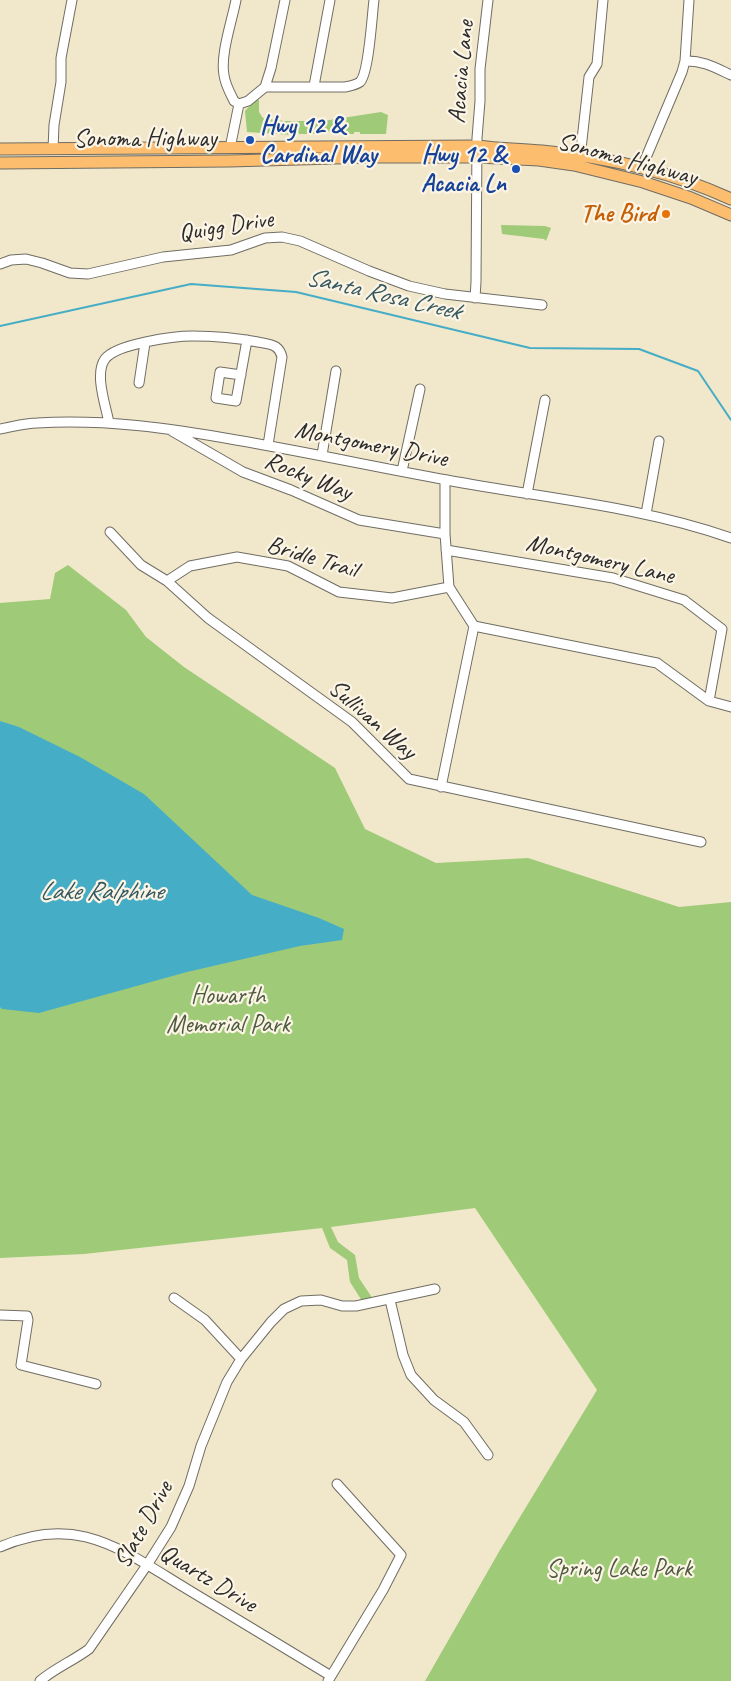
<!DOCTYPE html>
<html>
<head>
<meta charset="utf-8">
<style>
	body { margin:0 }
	canvas { display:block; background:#f1e7cb }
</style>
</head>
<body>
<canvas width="731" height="1681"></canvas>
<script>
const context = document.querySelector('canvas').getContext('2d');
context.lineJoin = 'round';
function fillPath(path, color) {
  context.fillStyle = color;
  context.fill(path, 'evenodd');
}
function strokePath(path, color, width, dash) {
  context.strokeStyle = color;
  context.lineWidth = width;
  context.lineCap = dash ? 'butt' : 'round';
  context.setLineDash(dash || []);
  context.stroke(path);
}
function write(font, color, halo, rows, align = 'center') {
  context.font = font + ' Caveat,sans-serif';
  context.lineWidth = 4.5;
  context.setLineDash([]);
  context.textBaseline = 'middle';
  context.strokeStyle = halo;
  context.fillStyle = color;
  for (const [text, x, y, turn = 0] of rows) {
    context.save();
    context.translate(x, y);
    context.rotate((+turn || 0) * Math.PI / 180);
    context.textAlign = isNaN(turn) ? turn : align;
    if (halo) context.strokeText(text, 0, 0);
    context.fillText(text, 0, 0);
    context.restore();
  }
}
const green = new Path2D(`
	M256,99L259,100V112L263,118L284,121H323L381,112L388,115L386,134H360V132H354V134H332V132L326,131L325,134H299V133L294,132L293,135L247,132L245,111Z
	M501,225L545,226L551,228L546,241L544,239L502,234Z
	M68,565L126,610L146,637L184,667L335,768L365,829L436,863L528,858L679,907L731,902V1681H425L500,1550L597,1390L475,1208L331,1227L338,1242L355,1255L359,1278L373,1299L362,1301L350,1282L347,1260L330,1248L322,1228L84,1254L0,1258V603L50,599L55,573Z`);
const water = new Path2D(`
	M0,721L19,727L80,757L144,794L252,895L319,918L344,929L342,940L300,946L187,972L39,1013L2,1009L0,1007Z`);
const stream = new Path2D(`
	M0,326L191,284L296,292L530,348L639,349L698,371L731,420`);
const minor = new Path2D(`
	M685,61C702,60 716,68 731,75
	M314,86L330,0
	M265,87H345C350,86 356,85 360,82C369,73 372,15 374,0
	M239,104L248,101L265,87L271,68L285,0
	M230,148L239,104L234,101C230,93 225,84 224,75C220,55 232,21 236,0
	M53,149L54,125L61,82V58L72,0
	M578,155L581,149L589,77L597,64L603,0
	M642,167L682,72L685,61L689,0
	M0,264L11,260L26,259L42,263L70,273L88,274L163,257L231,250L265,238L282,237L300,241L369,271L409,286L445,294L542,305
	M475,298L476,282L477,138L480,101V69L488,0
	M241,375L220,372L216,398L236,401L247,340
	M139,383L145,343
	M109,423C106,406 94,374 105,359C116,344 174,336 193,336C214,336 237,338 258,342C264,343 272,344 276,347C280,350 281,353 282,357L268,445
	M0,429C12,427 25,423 37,423C104,419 170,428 236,440C306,452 376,467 447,480C542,498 640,506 731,538
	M172,431L243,472L291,490L359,520L445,534
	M322,455L336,371
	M402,471L420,389
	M527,494L545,400
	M646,514L659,441
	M110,532L141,565L167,581L208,618L352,722L409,779L701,842
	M446,550L613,578L684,600L722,629L709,701
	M167,581L190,566L237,557L288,566L339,592L392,598L449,587
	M474,626L657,663L709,701L731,707
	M441,787L474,626L449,587L445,534V480
	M174,1298L205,1320L241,1359
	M390,1300L403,1355L411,1375L434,1400L464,1422L488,1455
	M0,1315L27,1316L28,1320L21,1365L96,1384
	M0,1547C27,1535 57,1530 86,1537C122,1546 155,1570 187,1589C235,1618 283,1647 331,1676
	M40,1681C55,1668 73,1661 89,1649L147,1565L171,1527L189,1486L201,1446L227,1382L241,1359L271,1322L284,1309L301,1301L321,1300L342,1306H356L435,1289
	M328,1681L383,1590L401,1555L337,1484`);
const major = new Path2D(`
	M0,149L477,146C499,149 521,149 542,151C607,157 672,172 731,199
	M0,163L230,161L369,157H477L539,160L574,165L643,182L691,198L731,215`);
const markers = [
	[250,140,5,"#1a4fb4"],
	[516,169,5,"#1a4fb4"],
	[666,214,5,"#e8710a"]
];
const streetNames = [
	["Acacia Lane",462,72,-85],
	["Sonoma Highway",145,139],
	["Sonoma Highway",627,160,15],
	["Quigg Drive",226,227,-9],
	["Montgomery Drive",371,445,11],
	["Rocky Way",308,477,22],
	["Bridle Trail",312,558,17],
	["Montgomery Lane",600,560,13],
	["Sullivan Way",372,720,41],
	["Slate Drive",144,1525,-61],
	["Quartz Drive",208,1579,31]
];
const transitNames = [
	["Hwy 12 &",260,126],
	["Cardinal Way",260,155],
	["Hwy 12 &",506,155,"right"],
	["Acacia Ln",506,184,"right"]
];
const foodNames = [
	["The Bird",656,214]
];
const parkNames = [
	["Howarth",228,996],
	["Memorial Park",228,1025],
	["Spring Lake Park",619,1569]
];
const waterNames = [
	["Santa Rosa Creek",383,295,13],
	["Lake Ralphine",101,892]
];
fillPath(green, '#9fcb78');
fillPath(water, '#46adc6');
strokePath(stream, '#46adc6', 2);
strokePath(minor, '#706d63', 11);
strokePath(major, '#706d63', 13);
strokePath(minor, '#fff', 9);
strokePath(major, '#fcbd6f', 11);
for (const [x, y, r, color] of markers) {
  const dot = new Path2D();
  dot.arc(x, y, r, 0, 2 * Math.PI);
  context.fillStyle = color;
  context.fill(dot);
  strokePath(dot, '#fcf5e5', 2);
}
write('25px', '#2b2b2b', '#fcf5e5', streetNames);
write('bold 25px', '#164399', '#fcf5e5', transitNames, 'left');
write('bold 25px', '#c56008', '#fcf5e5', foodNames, 'right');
write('25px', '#4e5b42', '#fcf5e5', parkNames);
write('italic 26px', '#345861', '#fcf5e5', waterNames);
</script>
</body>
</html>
